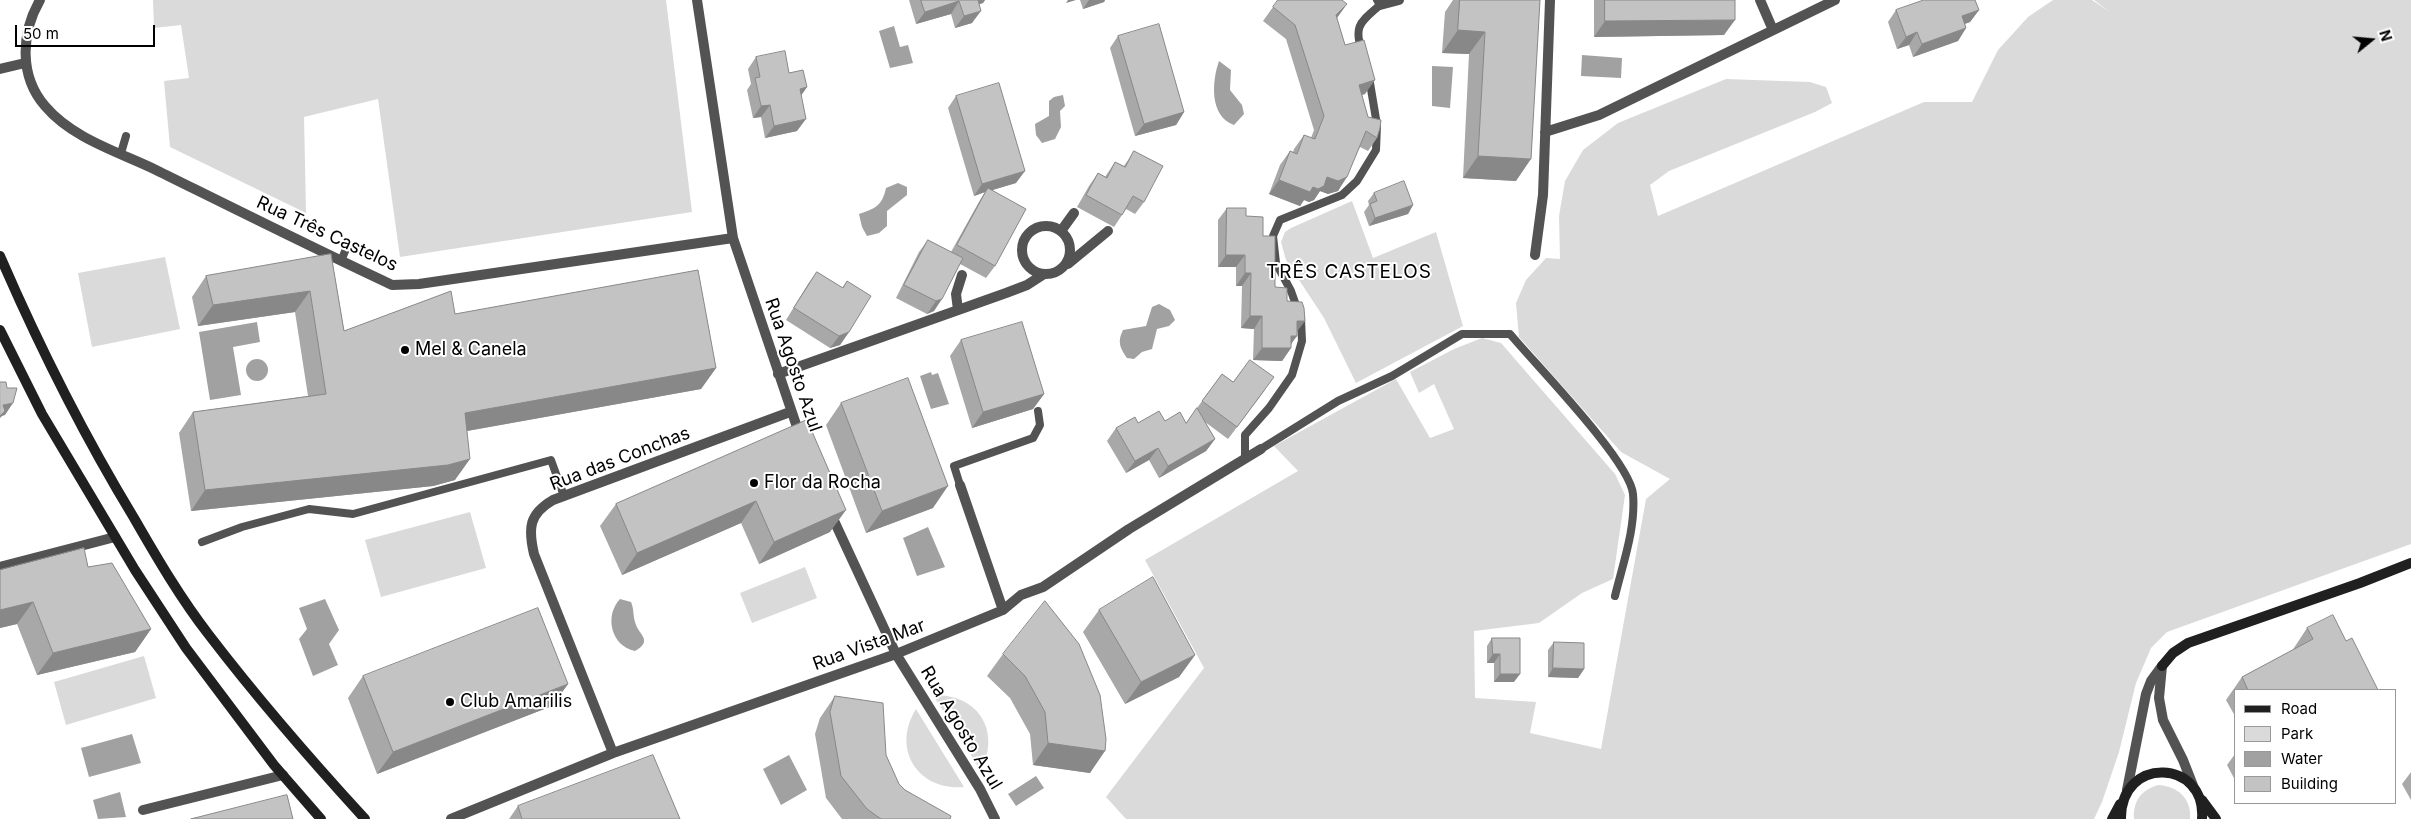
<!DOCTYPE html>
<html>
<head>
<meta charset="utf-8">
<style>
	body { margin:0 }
	#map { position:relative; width:2411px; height:819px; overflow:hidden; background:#fff; font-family:Inter,sans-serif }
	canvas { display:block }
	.legend { position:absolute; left:2234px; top:689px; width:162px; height:115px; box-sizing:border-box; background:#fff; border:1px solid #999; margin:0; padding:6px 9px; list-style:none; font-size:15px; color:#000 }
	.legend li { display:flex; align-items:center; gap:10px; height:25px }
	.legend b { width:25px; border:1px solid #999 }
	.north { position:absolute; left:2346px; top:15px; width:50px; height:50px; -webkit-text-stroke:4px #fff; paint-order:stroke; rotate:73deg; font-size:14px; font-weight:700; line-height:20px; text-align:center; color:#000 }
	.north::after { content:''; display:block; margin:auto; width:18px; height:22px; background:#000; clip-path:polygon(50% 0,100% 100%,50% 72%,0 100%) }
	.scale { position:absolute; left:15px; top:25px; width:140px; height:22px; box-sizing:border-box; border:2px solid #000; border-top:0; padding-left:6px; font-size:15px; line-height:18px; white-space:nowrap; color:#000; -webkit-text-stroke:4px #fff; paint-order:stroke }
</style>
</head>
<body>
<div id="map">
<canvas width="2411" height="819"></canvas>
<ul class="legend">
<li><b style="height:6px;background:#202020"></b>Road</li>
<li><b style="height:14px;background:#dadada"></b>Park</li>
<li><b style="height:14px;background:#a1a1a1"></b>Water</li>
<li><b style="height:14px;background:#c3c3c3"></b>Building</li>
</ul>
<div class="north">N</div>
<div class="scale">50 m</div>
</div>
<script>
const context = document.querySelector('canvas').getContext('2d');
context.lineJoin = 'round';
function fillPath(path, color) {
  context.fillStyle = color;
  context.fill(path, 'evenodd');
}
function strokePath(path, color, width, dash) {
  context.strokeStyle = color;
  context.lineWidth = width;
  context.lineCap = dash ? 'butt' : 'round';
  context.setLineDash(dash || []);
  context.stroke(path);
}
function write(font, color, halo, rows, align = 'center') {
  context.font = font + ' Inter,sans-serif';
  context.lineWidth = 4;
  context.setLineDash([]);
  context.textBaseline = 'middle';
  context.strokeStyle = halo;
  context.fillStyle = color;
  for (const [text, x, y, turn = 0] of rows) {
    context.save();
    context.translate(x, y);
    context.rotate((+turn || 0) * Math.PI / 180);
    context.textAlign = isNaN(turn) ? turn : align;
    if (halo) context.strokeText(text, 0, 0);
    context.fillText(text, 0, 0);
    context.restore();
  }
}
const green = new Path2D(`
	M153,0H666L692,212L400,257L378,99L304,117L306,213L170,147L164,81L189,78L181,25L154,28Z
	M2053,0H2092L2110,12L2094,0H2411V544L2167,632L2151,648L2136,683L2119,752L2102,802L2094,819H1126L1106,797L1204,668L1145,560L1298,471L1274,446L1396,379L1430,438L1454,429L1434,384L1419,393L1410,372L1454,349L1482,338L1501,343L1615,474L1625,495L1613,579L1582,593L1539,623L1474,631L1475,698L1536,702L1530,733L1601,749L1646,499L1670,479L1621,452L1519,337L1516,303L1526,280L1546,258L1560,259L1559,216L1565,181L1583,150L1618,123L1726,79L1810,82L1826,87L1832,103L1815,112L1669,171L1650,185L1658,216L1924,102H1972L1998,50L2028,17Z
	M1352,201L1373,258L1436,232L1463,326L1356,383L1324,318L1286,260L1281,242L1285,232L1291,228Z
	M165,257L180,329L92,347L78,273Z
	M470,512L486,568L381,597L365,540Z
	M805,567L817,598L752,623L740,593Z
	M144,656L156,698L66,725L54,682Z
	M933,695C979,694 1001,731 981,771Z
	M916,709L964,787C918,791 891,749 916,709Z
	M2158,785C2178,786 2192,799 2190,819H2134C2133,801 2141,790 2158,785Z`);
const water = new Path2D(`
	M894,26L900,47L908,45L913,63L890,68L879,31Z
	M1582,55L1622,58L1621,78L1581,76Z
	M1219,61L1231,70L1230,90L1242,105L1244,114L1234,125C1209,116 1212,81 1219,61Z
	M1432,66L1453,67L1450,108L1432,106Z
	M1063,95L1065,106L1060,111L1061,127L1055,139L1042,143L1036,135L1035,124L1049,116V101L1054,97Z
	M898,183L907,187V195L887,211V226L879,233L867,236L862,227L859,214C876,208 882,206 886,188Z
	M1159,304L1170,310L1175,320L1169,326L1157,329L1152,349L1142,352L1134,359L1127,358C1120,348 1117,342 1123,330L1146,326L1152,307Z
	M257,322L260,342L233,347L241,395L210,400L199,332Z
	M246 370a11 11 0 1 1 22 0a11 11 0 1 1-22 0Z
	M931,372L932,375L938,373L949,404L931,409L920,376Z
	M928,527L945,567L917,576L903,538Z
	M325,599L339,630L329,644L338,665L313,676L299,639L307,629L299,608Z
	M620,599L631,602C634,609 633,615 635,622C638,635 654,640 635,651C611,646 604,616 620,599Z
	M132,734L141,763L89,777L81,748Z
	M789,755L807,790L781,805L763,769Z
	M1036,776L1044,788L1016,806L1008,794Z
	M120,792L126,817L98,819L93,800Z`);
const lane = new Path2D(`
	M1362,52C1353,25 1361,22 1380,5L1377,0
	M121,153L126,136
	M341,261L348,244
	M1261,449L1338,401L1392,376L1462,334H1510C1535,364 1630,461 1633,494C1636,528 1623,563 1615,596
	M1245,459V435L1269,408L1292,375L1302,341L1301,319L1291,291L1276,263L1273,236L1280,220L1342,195L1357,181L1376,150L1377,125L1369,77
	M960,485L954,466L1033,438L1040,425L1038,411
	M202,542L242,527L309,509L353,514L551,460L564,496`);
const street = new Path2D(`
	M40,0C21,33 19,76 45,106C73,139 119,152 156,170C235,209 313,248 392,285L419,284L733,238
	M697,0L733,238L800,436
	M1760,0L1773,30
	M1380,5L1399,0
	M0,69L25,63
	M1545,132L1599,115L1835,0
	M1022 250a24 24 0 1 1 48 0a24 24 0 1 1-48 0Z
	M1061,231L1074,213
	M1535,255L1543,195L1550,0
	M1068,264L1108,231
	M958,310L956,294L962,275
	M778,374L1006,293L1027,285L1044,274
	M960,485L1003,610
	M830,512L896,654L980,789L995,819
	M0,567L115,537
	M2162,666L2159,698L2163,720L2183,760L2194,788
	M613,753L534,554C528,528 529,514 553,500L790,412
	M2127,790L2146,694L2151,681L2162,666
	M143,810L283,775
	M451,819L613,753L896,654L1003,610L1021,595L1043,587L1129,529L1261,449`);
const secondary = new Path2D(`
	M0,256C39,346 83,434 134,518C157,558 181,599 209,635C258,699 311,760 365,819
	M0,330L42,414L135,570L186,648L274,765L321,819
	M2162,666L2173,653L2188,643L2360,583L2411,563
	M2202,800L2216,819
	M2112,819L2120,804
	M2121,819C2120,755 2207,759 2202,819`);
const wall = new Path2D(`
	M909,0H985L983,3L979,4L972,23L955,28L951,14L916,24Z
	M1080,0H1105L1104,2L1083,9Z
	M1453,0H1540L1516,181L1463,178L1469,54L1442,53L1445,12Z
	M1594,0H1735L1724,35L1594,37Z
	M1273,7L1337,18L1345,45L1365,94L1362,95L1368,117L1377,138L1368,151L1360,147L1338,191L1328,194L1320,191L1314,200L1309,202L1304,200L1300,206L1269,194L1280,165L1290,151L1293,152L1294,149L1304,135L1311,138L1314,130L1286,39L1263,21Z
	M1896,10H1979L1970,22L1965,24L1966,28L1958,41L1913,57L1909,45L1897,49L1888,22Z
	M1118,36L1184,112L1176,125L1135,136L1110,48Z
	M756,57L789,73L807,87L801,95L797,131L765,138L761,117L753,118L747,90L751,84L748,69Z
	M956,96L1016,183L992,190L995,266L986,278L960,264L934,311L927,314L896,298L919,252L928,240L951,252L980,200L985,192L974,196L948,108Z
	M1134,151L1144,202L1135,214L1126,209L1114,227L1077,207L1089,186L1098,173L1105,177L1115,162L1124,166Z
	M1374,193L1413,205L1408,214L1369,226L1364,212L1369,205L1368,201Z
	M1227,208L1246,216L1263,236L1275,287L1287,301L1297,332L1291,345V348L1282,361L1253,360L1254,329L1241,328L1242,286H1236V267H1218V220Z
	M331,254L344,331L455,314L716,368L701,389L467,431L455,480L433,486L191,511L179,433L193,412L308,396L295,312L198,326L192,297L206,276Z
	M817,272L842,288L847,281L849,332L840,345L830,348L786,320L808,284Z
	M961,340L1044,394L1033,409L972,428L950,356Z
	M1222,374L1233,382L1265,390L1228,439L1205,422L1215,439L1206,451L1159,478L1149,460L1126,473L1107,441L1116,428L1138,423L1165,421L1186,423Z
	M841,403L933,508L866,533L826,425Z
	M807,420L830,532L759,564L741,523L622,575L600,526L616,504Z
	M0,570L151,629L135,652L37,675L17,624L0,628Z
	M1099,610L1195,655L1179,677L1125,704L1083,632Z
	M2307,628L2346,641L2378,690H2235V716L2226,700L2242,677L2292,651Z
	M1492,638L1514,682H1494V663H1487V646Z
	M1554,642L1584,669L1578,678L1548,677V650Z
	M1003,654L1106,739L1090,773L1033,765L1030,734L1010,698L987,676Z
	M363,676L568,684L552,706L377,774L348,698Z
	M835,696L886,755L899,784L905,790L950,819H842L826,798L815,734L820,718Z
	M2235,754V780L2227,765Z
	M2411,772V800L2402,784Z
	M518,806L680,819H509Z`);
const shadedWall = new Path2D(`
	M973,0H985L983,3L968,8Z
	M1068,0H1076L1066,3Z
	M1089,0H1105L1104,2L1083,9Z
	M959,1L951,14L916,24L925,12Z
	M1347,4L1337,18L1326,29L1336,15Z
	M1979,10L1970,22L1953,28L1962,16Z
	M981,11L972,23L955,28L964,16Z
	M1735,20L1724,35L1594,37L1605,21Z
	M1966,28L1958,41L1913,57L1922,44Z
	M1458,30L1485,32L1469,54L1442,53Z
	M1917,32L1909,45L1897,49L1906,37Z
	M1375,80L1365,94L1349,98L1359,85Z
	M807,87L798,100L800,89Z
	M770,105L761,117L753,118L761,106Z
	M1184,112L1176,125L1135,136L1144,124Z
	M806,119L797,131L765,138L774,126Z
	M1478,156L1531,159L1516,181L1463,178Z
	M1025,171L1016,183L986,192L988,188L985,192L974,196L982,184Z
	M1327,177H1347L1338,191L1328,194L1320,191L1314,200L1309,202L1304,200L1300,206L1269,194L1279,180L1313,187Z
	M1413,205L1408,214L1369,226L1375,218Z
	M1226,255H1245L1236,267H1218Z
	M1245,273H1251L1242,286H1236Z
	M310,291L295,312L198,326L213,305Z
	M942,299L934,311L927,314L936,301Z
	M1250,316H1262L1254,329L1241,328Z
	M1297,321H1305L1296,333Z
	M849,332L840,345L830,348L839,336Z
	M1291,336H1297L1288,348Z
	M1262,348H1291L1282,361L1253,360Z
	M716,368L701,389L450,434L465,413Z
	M1044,394L1033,409L972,428L983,412Z
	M13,403L5,415L2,416L0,418V410L3,405Z
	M1215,439L1206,451L1159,478L1168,466Z
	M1158,448L1149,460L1126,473L1135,461Z
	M470,459L455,480L433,486L191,511L205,490Z
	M948,486L933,508L866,533L882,511Z
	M756,501L741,523L622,575L637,553Z
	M846,510L830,532L759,564L774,542Z
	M33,602L17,624L0,628V610Z
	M151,629L135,652L37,675L53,653Z
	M1493,654H1500L1494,663H1487Z
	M1195,655L1179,677L1125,704L1141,682Z
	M1553,668L1584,669L1578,678L1548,677Z
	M1500,674H1520L1514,682H1494Z
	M568,684L552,706L377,774L393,752Z
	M1048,743L1105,751L1090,773L1033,765Z`);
const building = new Path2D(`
	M921,0H978L981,11L964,16L959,1L925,12Z
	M1278,0H1342L1347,4L1336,15L1345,45L1364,40L1375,80L1359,85L1368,117L1381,120L1380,128L1377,138L1366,131L1347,177L1338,181L1327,177L1324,186L1318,189L1313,187L1310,192L1279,180L1290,151L1297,154L1304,135L1315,139L1324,116L1295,25L1273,7Z
	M1460,0H1540L1531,159L1478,156L1485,32L1458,30Z
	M1605,0H1735V20L1605,21Z
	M1924,0H1975L1979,10L1962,16L1966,28L1922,44L1917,32L1906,37L1896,10Z
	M1159,24L1184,112L1144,124L1118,36Z
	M785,51L789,73L803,70L807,87L800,89L806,119L774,126L770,105L761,106L755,78L760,77L756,57Z
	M999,83L1025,171L982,184L956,96Z
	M1134,151L1163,166L1144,202L1133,196L1122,215L1086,195L1098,173L1107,178L1115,162L1125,167Z
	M1404,181L1413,205L1375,218L1370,204L1377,201L1374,193Z
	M988,188L1026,209L995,266L957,245Z
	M1227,208H1246V216L1263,217V236H1275V287L1287,288V301L1302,302L1304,308L1305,321H1297V336H1291V348H1262V316H1250L1251,273H1245V255H1226Z
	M928,240L963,258L942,299L936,301L904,285Z
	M331,254L344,331L451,291L455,314L698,270L716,368L465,413L470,459L448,465L205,490L193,412L326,394L310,291L213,305L206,276Z
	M817,272L843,288L847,281L871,296L849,332L839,336L794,308Z
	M1022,322L1044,394L983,412L961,340Z
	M1250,360L1274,377L1237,427L1202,401L1222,374L1233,382Z
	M908,378L948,486L882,511L841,403Z
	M0,382H6L7,388H17L13,403L3,405L5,411L0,416Z
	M1197,408L1215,439L1168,466L1158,448L1135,461L1116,428L1135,417L1138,423L1159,411L1165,421L1180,412L1186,423Z
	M807,420L846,510L774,542L756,501L637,553L616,504Z
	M84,548L88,567L112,563L151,629L53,653L33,602L0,610V570Z
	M1153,577L1195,655L1141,682L1099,610Z
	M1045,601L1079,644L1100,695L1106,739L1105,751L1048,743L1045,712L1025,676L1003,654Z
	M538,608L568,684L393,752L363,676Z
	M2333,615L2346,641L2352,638L2378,690H2248L2242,677L2313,639L2307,628Z
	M1492,638H1520V674H1500V654H1493Z
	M1554,642L1584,643V669L1553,668Z
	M835,696L883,703L886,755L899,784L905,790L951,816L950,819H881L867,809L841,776L830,712Z
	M653,755L680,819H522L518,806Z
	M287,795L293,819H191Z`);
const markers = [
	[405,350,5,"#000"],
	[754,483,5,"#000"],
	[450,702,5,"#000"]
];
const streetNames = [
	["Rua Três Castelos",327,234,25],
	["Rua Agosto Azul",793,365,71],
	["Rua das Conchas",620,459,-21],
	["Rua Vista Mar",869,645,-20],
	["Rua Agosto Azul",961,728,59]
];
const poiNames = [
	["Mel & Canela",415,350],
	["Flor da Rocha",764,483],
	["Club Amarilis",460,702]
];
const neighbourhoodNames = [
	["TRÊS CASTELOS",1349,272]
];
fillPath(green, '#dadada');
fillPath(water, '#a1a1a1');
strokePath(lane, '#535353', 8);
strokePath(street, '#535353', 10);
strokePath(secondary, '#202020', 10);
fillPath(wall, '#a8a8a8');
fillPath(shadedWall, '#888');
fillPath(building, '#c3c3c3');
strokePath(building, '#888', 1);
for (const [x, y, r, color] of markers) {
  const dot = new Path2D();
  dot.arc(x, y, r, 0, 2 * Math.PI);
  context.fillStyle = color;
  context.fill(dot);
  strokePath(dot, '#fff', 2);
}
write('18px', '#000', '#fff', streetNames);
write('18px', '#000', '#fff', poiNames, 'left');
context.letterSpacing = '1px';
write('19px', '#000', '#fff', neighbourhoodNames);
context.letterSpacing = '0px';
</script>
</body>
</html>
